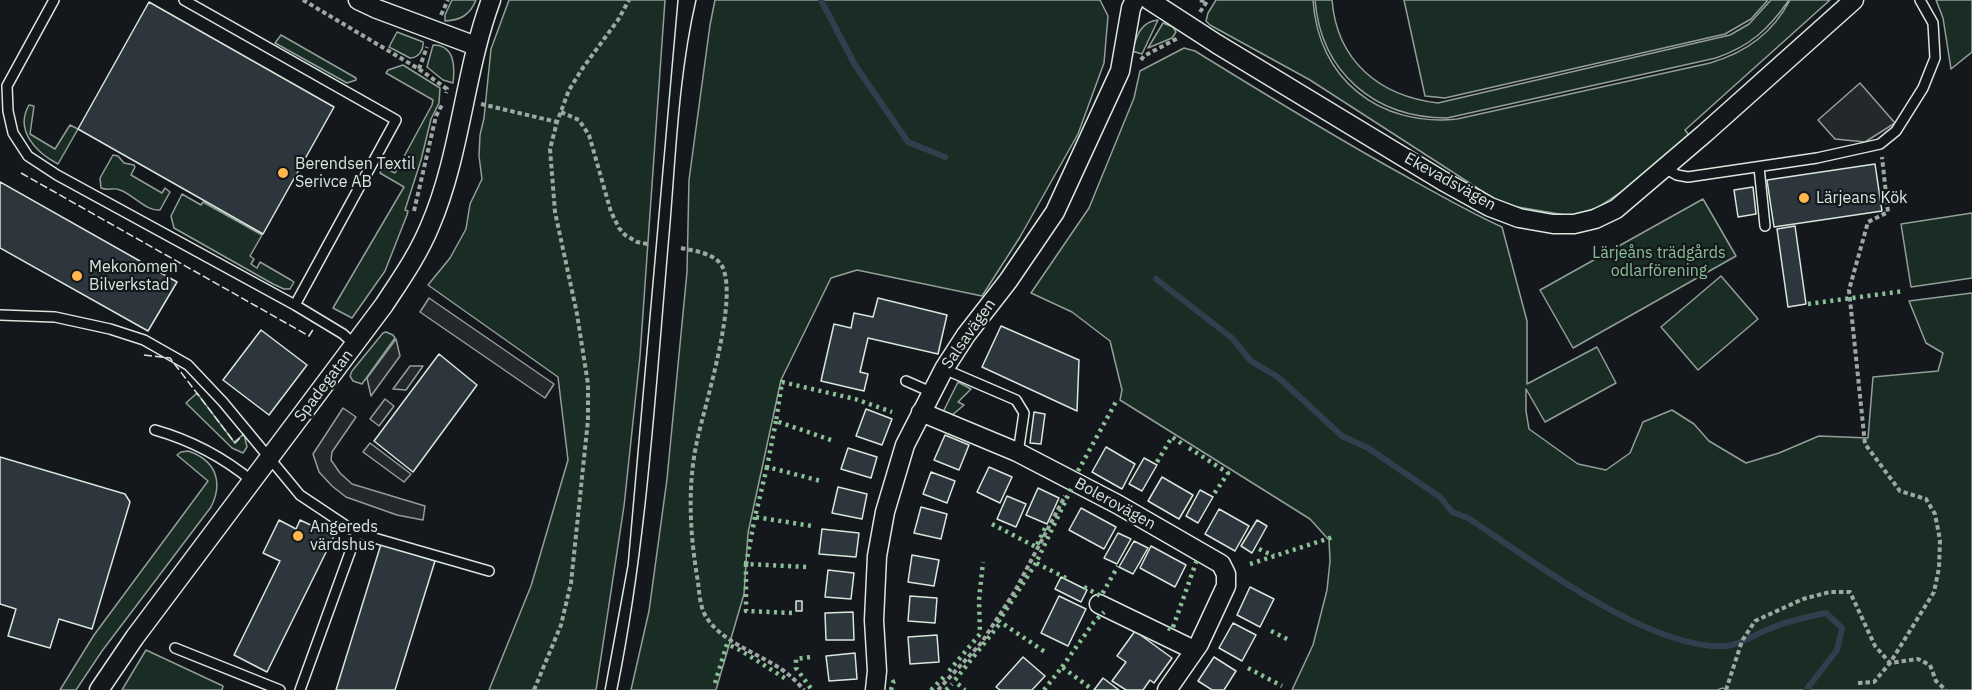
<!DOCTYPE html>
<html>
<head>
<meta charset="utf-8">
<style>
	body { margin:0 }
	canvas { display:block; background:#14181c }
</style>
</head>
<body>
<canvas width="1972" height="690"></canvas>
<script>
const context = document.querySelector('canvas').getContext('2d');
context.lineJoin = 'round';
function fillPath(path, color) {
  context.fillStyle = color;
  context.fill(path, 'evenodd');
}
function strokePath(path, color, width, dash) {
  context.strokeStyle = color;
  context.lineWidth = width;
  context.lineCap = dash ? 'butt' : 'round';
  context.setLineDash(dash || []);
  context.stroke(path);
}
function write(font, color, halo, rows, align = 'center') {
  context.font = font + ' "IBM Plex Sans",sans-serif';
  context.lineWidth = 4.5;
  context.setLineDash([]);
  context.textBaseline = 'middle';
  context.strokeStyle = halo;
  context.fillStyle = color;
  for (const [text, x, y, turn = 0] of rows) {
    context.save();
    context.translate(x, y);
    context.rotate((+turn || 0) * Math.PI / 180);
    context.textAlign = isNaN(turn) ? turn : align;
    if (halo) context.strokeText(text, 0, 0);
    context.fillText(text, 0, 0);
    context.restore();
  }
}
const green = new Path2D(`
	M452,0H476C470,15 461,20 445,21V15Z
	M509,0H665L640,356L624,506L596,690H489L531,586L568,460L558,377L428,285L450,258L466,229L470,204L482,179L479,156L480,135L484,118L491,49Z
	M715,0H1100L1108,16L1104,63L1078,134L1020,237L982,296L857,270L831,278L781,380L748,533L744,594L716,690H631L649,611L667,479L687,272L689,180L710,25Z
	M1216,0H1313C1318,79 1379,127 1457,119L1710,63C1745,53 1773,33 1790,0H1830L1685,130L1689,135L1636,182L1597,208L1573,215H1565L1512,206L1499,202L1310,80L1210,25L1206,21L1208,13Z
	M1315,0H1332C1337,61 1379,96 1438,103L1730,35L1749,24L1771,0H1789C1768,30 1750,46 1716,58L1447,118C1375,118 1321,73 1315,0Z
	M1404,0H1768L1751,19L1725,34L1445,98L1425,96Z
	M1936,0H1972V52L1951,69L1943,18Z
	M1158,20L1142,54L1132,51C1137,36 1140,22 1158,20Z
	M1163,23L1173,27L1176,32L1172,38L1148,48Z
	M397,32L423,42C424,49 419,58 410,58L389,47Z
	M281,35L356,78V80L347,83L275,43Z
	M433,45C455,45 455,67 453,83L443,80L427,67Z
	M1184,48L1195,51C1263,93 1331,135 1400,173C1434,192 1467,211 1502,227L1527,321V384L1597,347L1616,383L1545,422L1526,389V411L1529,429L1578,464L1606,470L1630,453L1643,422L1672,410L1694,424L1709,441L1746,463L1779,453L1819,436L1868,438L1873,377L1938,371L1943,353L1926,343L1909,301L1972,293V690H1726L1723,688L1717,690H1292L1313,645L1327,590L1330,561L1329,540L1310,519L1120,400L1122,390L1110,341L1072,312L1031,293L1089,208L1134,98L1140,71Z
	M403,65L440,88L439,103L431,119L421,160L405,210L408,211L407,215L385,271L352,318L333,308L404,187L380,173L383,167L395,173L432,105L433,100L386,73L388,70Z
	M29,105L34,106L30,134L55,149L70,125L78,129L58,164C37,153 14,131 29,105Z
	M113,155L118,156L124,163L134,165L135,167L131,175L162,193L165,188L170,192L160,210C145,211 134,195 120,190C114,187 108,191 101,188L100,178Z
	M182,194L201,205L203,202L262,235L250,256L254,259L251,264L257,268L260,262L291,280L294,282L290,289H284L273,284L174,228L171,216Z
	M1703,199L1736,256L1573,348L1540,290Z
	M1972,213V278L1911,287L1901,224Z
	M1721,276L1758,319L1698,370L1661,327Z
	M386,332L393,335L395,338L362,384L353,381L350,376L352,371L383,333Z
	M958,382L971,389L958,402L964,405L951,416L943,412Z
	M197,393L234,442L244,434L247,447L243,453L232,448L186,403Z
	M188,451C215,460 224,481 211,507L102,651L76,690H60L94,635L208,481L177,455L181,452Z
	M146,650L223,686L222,690H122Z`);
const parking = new Path2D(`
	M1860,83L1895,123L1865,142L1835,139L1818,120Z
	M429,298L554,384L545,398L420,312Z
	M396,339L400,356L371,396L367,378Z
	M410,366H423L406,390L393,389Z
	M385,399L394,406L379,426L370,419Z
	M343,408L356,417L332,452L331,460L340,473L352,484L425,506L423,520L397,515L346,497L332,486L319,472L313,454Z
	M370,443L411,474L404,482L363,452Z`);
const stream = new Path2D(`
	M821,0L855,65L908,142L945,157
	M1156,279L1232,338L1251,361L1278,377L1342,436L1368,448L1440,497L1452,512L1468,518C1532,560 1650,651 1726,646C1741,645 1755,634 1769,629C1787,621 1806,617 1826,613L1842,628L1837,650L1806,690`);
const building = new Path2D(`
	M149,2L334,107L263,234L78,129Z
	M1875,164L1882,211L1774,227L1767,180Z
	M0,182L177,282L148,331L0,248Z
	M1753,187L1756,214L1738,217L1734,190Z
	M1795,226L1806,304L1788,307L1777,229Z
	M878,298L947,315L938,354L868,338L860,372L868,374L864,391L821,381L834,324L851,328L854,313L873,317Z
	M1001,326L1079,360L1077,411L982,367Z
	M261,330L307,365L269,415L223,380Z
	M439,354L477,385L413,472L374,441Z
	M866,409L892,419L882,445L856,436Z
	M1034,412L1045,414L1041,444L1030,443Z
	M945,435L969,445L959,470L934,460Z
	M1106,447L1135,464L1122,489L1092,472Z
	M848,448L877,457L871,478L841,469Z
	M0,457L125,494L130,502L92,629L59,619L50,648L8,636L16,609L0,604Z
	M1144,458L1157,465L1142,491L1129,484Z
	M989,467L1012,477L1000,503L977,492Z
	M931,472L955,481L947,503L923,494Z
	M1162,477L1193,495L1179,519L1148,501Z
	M838,487L867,494L862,519L832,513Z
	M1038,488L1059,498L1047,524L1026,515Z
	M1200,490L1213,497L1198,523L1186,516Z
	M1007,496L1026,504L1016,527L997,519Z
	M921,507L947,514L941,539L914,533Z
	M1081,508L1116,527L1104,549L1069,530Z
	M1219,509L1249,526L1235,551L1205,534Z
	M279,520L296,529L300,520L334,536L267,672L234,655L280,561L263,553Z
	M1257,520L1267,526L1252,553L1241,546Z
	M822,529L859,533L856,557L819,554Z
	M1118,533L1131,539L1117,564L1104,558Z
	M1134,541L1148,548L1133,574L1119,567Z
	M381,544L435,561L395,690H336Z
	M1151,546L1186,565L1175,587L1140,568Z
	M912,555L939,560L934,586L908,582Z
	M828,570L854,573L851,599L825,597Z
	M1061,577L1087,590L1081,602L1055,589Z
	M1250,587L1274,599L1260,627L1237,615Z
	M910,596L937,598L935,623L908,621Z
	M1059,596L1086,609L1068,646L1041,633Z
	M796,601H802V611H796Z
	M853,612L854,640H826L825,613Z
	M1233,623L1256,635L1242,661L1219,648Z
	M1135,631L1172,658L1154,683L1150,680L1143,690H1126L1112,681L1126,662L1117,656Z
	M937,635L939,662L910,664L908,637Z
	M855,653L857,679L829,681L826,656Z
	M1023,657L1045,676L1032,690H1000L996,687Z
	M1214,657L1236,671L1224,690H1212L1198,681Z
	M1103,678L1119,690H1094Z`);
const path = new Path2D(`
	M303,0L419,69L447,89L446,93
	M1200,0L1206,2
	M1200,12L1208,0
	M441,15L448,0
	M1141,60L1144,56L1178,38
	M419,69L427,47
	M481,104L557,122
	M561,112L579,120L589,135L611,212L619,228L625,235L637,242L648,244
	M414,211L436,116L443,103
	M681,248C695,251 714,253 722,266C739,298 705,404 697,441C687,487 690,536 698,582C699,592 700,604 704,613C718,641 756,652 781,669C790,675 797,682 804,690
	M1858,683L1874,682L1890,663L1934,592L1939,568L1940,540L1935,514L1926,499L1900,491L1865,444L1849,290L1868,222L1888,212L1882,157
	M534,690L561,625L571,583L588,420V384L577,314L555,212L550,149L557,122L569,90L582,69L618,20L629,0
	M938,690L982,642L1015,591L1065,496
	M1726,690L1742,641L1755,621L1803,599L1830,592H1850L1875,646L1890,663L1918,659L1930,665L1936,681L1946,690`);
const service = new Path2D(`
	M54,0L7,86L8,111L13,133L28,156L57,175L295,305L343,334L355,345
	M184,0L396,120L295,305
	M1759,167L1765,226
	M1665,168L1677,175L1688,177L1817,158L1880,144L1896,131L1923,88L1935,58L1933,23L1920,0
	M0,315L55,317L110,329L144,340L188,365L223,402L300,495L357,533L300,690
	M944,369L1016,400L1024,413L1018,453
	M906,381L931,392
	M155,430C190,440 223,457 252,481
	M357,533L489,571
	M175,648L280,690`);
const minor = new Path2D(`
	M358,0L377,9L476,46
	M1149,0L1217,44L1443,181L1490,207L1519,218L1553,224H1574L1595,219L1616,209L1704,134L1854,0
	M921,412L1017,452L1117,504L1221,564L1226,574V586L1199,644L1167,690
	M1099,604L1194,650
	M99,690L135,637L384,305C401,279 418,255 430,226C461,154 464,73 491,0
	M875,690L877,671L874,620L877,556L885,512L905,445L944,369L966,335L1008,281L1055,212L1120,71L1131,8L1135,0`);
const tram = new Path2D(`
	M605,690L628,565L678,0
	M617,690C648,537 656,381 670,225C676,151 679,73 696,0`);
const hedge = new Path2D(`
	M1808,304L1904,291
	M776,421L767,467L821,481
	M831,440L776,421L782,382L855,399L892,412
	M1189,448L1228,473L1214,494
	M1157,462L1172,437L1185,446
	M767,467L755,517L812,526
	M1078,471L1117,400
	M755,517L746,564L807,567
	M992,524L1036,547L1045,528
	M1259,549L1274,556
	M1036,563L999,621L1045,652
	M746,564V611L793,613
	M1250,564L1333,537
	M1066,578L1036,563L1072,487
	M1084,587L1101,596L1118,566
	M1168,628L1172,630L1198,557
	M1271,631L1291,641
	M810,657L796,659V668L812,690
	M1062,667L1094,622L1104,612
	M1248,668L1282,686
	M949,671L980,634L979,600L983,562
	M955,680L1001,622
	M715,683L727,644L740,650L786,679
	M958,684L965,690
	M891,690L893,682L898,680
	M931,690L944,677
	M946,690L952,684
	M1044,690L1062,667L1093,690`);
const fence = new Path2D(`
	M21,173L309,336L314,328
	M144,355L170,358L235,443L244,434`);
const markers = [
	[283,173,6,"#ffb74d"],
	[1804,198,6,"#ffb74d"],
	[77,276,6,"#ffb74d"],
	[298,536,6,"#ffb74d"]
];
const poiNames = [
	["Berendsen Textil",295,164],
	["Serivce AB",295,182],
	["Lärjeans Kök",1816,198],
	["Mekonomen",89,267],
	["Bilverkstad",89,285],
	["Angereds",310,527],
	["värdshus",310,545]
];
const streetNames = [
	["Ekevadsvägen",1450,182,29],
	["Salsavägen",969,334,-55],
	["Spadegatan",324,386,-53],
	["Bolerovägen",1115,504,29]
];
const parkNames = [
	["Lärjeåns trädgårds",1659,253],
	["odlarförening",1659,271]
];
fillPath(green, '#1a2d24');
strokePath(green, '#939e99', 1.5);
fillPath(parking, '#24282b');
strokePath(parking, '#939e99', 1.5);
strokePath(stream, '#2f3f4d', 6);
fillPath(building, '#2c363c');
strokePath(building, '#d8e6dc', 1.5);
strokePath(service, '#d8e6dc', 12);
strokePath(minor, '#d8e6dc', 21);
strokePath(path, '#9da8a2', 4, [4.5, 3]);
strokePath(service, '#14181c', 9);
strokePath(minor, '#14181c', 18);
strokePath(tram, '#d8e6dc', 1.5);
strokePath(hedge, '#8ac095', 4.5, [3, 4.5]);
strokePath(fence, '#d8e6dc', 1.5, [8, 3]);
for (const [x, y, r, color] of markers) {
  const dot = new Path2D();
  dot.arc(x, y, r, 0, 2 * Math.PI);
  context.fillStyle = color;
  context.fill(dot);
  strokePath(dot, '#14181c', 2);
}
write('16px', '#d8e6dc', '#14181c', poiNames, 'left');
write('16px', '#d8e6dc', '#14181c', streetNames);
write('16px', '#8ac095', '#14181c', parkNames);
</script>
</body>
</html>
